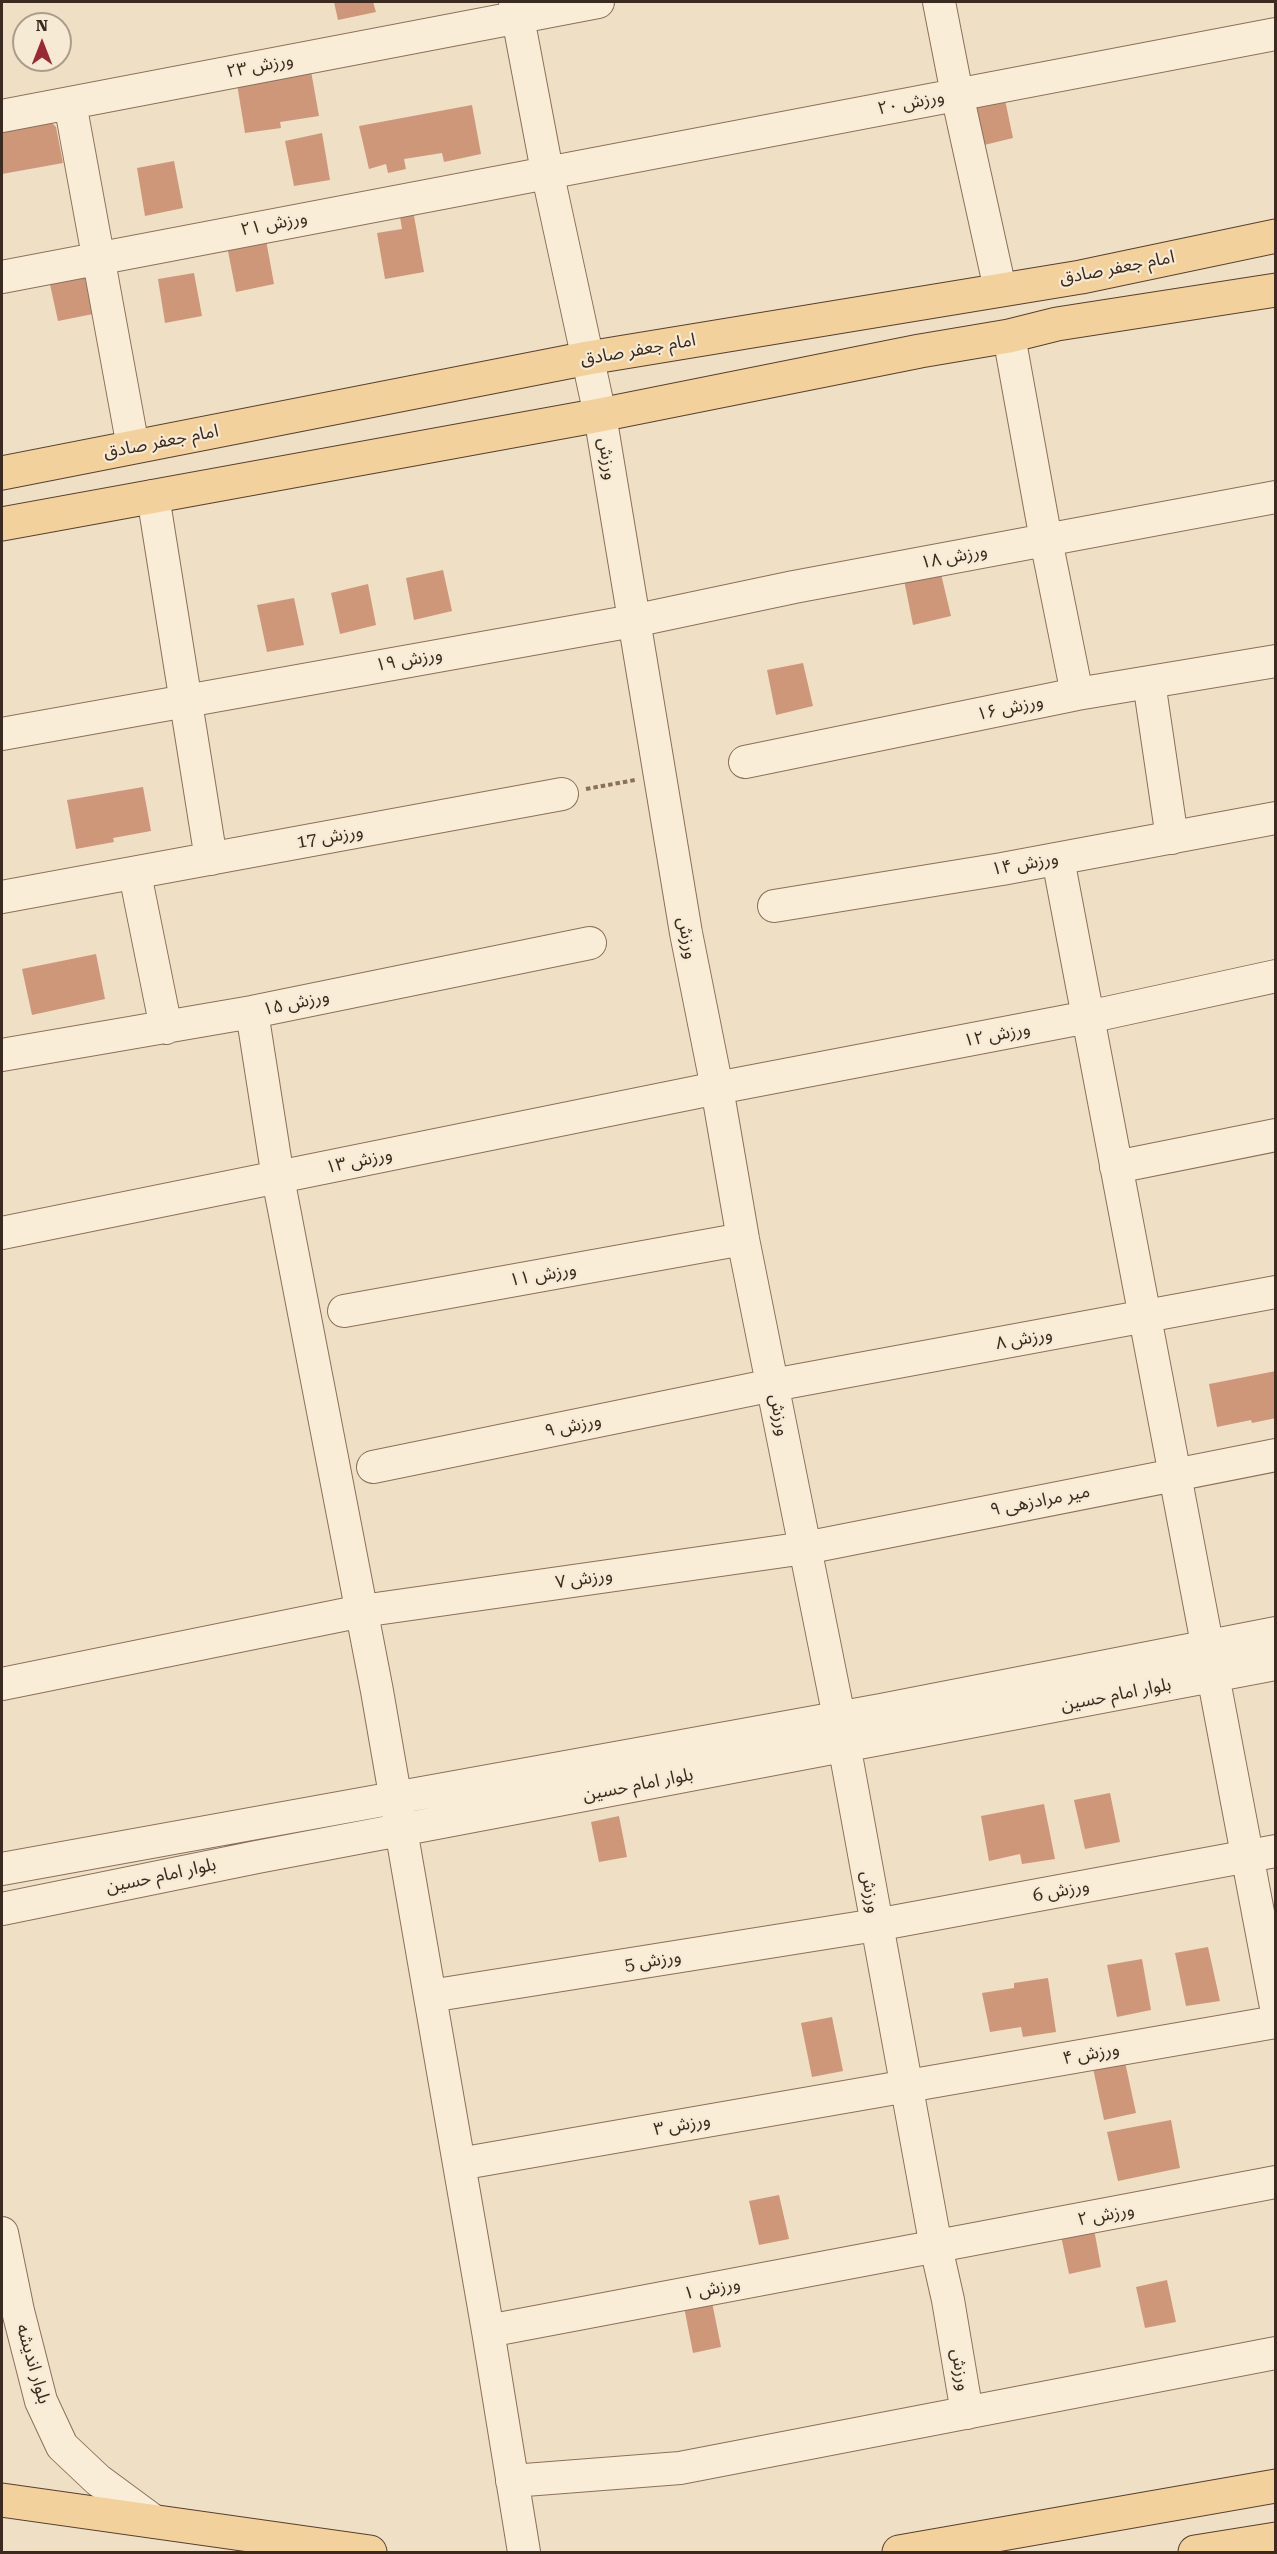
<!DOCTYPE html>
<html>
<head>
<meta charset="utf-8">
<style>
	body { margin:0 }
	#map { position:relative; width:1277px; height:2554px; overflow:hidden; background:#efdfc5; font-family:"Roboto Serif",serif }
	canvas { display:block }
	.frame { position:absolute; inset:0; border:3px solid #3a2a1f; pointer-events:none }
	.north { position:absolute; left:12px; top:12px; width:60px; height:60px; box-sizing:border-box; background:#f6ead5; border:2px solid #ab9d8c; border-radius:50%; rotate:0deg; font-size:16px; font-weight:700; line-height:24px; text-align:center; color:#3a2a1f }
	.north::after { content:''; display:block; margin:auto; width:21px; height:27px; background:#9b2932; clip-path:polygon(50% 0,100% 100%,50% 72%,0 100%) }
</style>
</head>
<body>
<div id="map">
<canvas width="1277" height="2554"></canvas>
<div class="frame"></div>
<div class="north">N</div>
</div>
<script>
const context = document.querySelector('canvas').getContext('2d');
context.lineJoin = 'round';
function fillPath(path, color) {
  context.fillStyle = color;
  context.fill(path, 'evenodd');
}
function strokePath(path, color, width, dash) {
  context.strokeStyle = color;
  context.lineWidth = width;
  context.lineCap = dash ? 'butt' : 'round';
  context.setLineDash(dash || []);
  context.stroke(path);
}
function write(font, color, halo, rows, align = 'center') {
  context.font = font + ' "Roboto Serif","Noto Sans Arabic",serif';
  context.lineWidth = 4.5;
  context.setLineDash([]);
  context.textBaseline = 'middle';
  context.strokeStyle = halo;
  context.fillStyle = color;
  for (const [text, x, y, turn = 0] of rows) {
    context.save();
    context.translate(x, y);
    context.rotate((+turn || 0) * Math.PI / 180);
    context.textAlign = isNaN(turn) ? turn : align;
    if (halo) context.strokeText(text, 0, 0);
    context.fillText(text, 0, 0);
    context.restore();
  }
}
const building = new Path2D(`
	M334,2H373L376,12L338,20Z
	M311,71L319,116L280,122L281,128L245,133L237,84Z
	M1005,100L1013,138L976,147L968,107Z
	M472,105L481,154L444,162L442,153L404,159L406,169L388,173L386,164L369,169L359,126Z
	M48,119L56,127L63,163L2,174V128Z
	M322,133L330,180L294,186L285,141Z
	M174,161L183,208L145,216L137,168Z
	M413,210L424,272L385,279L377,233L402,229L399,211Z
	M266,240L274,284L236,292L227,246Z
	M194,273L202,316L165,323L158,279Z
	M84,274L93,314L58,321L49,280Z
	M443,570L452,611L414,620L406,578Z
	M941,574L951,616L913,625L904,580Z
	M368,584L376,625L340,634L331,593Z
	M294,598L304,645L267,652L257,605Z
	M803,663L813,706L776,715L767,670Z
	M143,787L151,831L113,838L114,842L76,849L67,800Z
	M96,954L105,999L32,1015L22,969Z
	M1276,1371V1418L1252,1423L1251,1420L1217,1427L1209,1384Z
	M1110,1793L1120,1842L1085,1849L1074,1800Z
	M1044,1804L1055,1859L1022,1864L1020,1854L989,1861L981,1816Z
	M619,1816L627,1857L599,1862L591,1822Z
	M1208,1947L1220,2001L1186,2006L1175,1953Z
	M1142,1959L1151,2010L1117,2017L1107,1965Z
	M1048,1978L1056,2032L1023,2037L1021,2027L990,2032L982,1993L1014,1988V1983Z
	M832,2017L843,2071L812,2077L801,2023Z
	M1125,2062L1136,2113L1104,2120L1093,2068Z
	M1171,2120L1180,2168L1118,2181L1107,2132Z
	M779,2195L789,2239L759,2245L749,2201Z
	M1094,2229L1101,2267L1069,2274L1061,2236Z
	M1167,2280L1176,2322L1145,2328L1136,2287Z
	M712,2302L721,2347L693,2353L684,2307Z`);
const path = new Path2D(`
	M586,789L635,780`);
const minor = new Path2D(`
	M515,2L547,171L600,415L686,933L717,1088L743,1239L839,1717L936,2247L948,2300L967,2413
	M939,2L957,94L1000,289
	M70,103L133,447
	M2,116L598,2
	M2,277L1276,34
	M1009,336L1046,540L1077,694
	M153,496L211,859
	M1149,682L1172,838
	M2,734L633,621L794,587L1276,497
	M745,762L1077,694L1276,661
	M1058,859L1276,2007
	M135,874L166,1028
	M2,897L562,794
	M774,906L1002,869L1276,818
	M252,1012L278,1178L377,1691L488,2331L524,2552
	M2,1055L252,1012L590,943
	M1116,1167L1276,1135
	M2,1233L717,1088L1088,1017L1276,976
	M344,1311L743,1239
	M373,1467L773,1385L1276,1292
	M2,1684L362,1611L805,1548L1276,1455
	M2,1869L881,1710L1276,1633
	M2,1909L257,1857L1276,1664
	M430,1996L876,1925L1276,1851
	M459,2164L1276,2022
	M2,2233L18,2311L41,2401L62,2446L98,2480L155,2522
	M488,2331L1276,2182
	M512,2481L680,2468L1276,2353`);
const major = new Path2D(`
	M2,473L588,358L1081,277L1276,236
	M2,524L600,415L920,351L1009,336L1057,324L1276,290
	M2,2500L370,2552
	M899,2552L1276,2486
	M1195,2552L1276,2539`);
const streetNames = [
	["ورزش ۲۳",260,66,-11],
	["ورزش ۲۰",911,103,-11],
	["ورزش ۲۱",274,224,-11],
	["امام جعفر صادق",1117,268,-11],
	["امام جعفر صادق",638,350,-10],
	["امام جعفر صادق",161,442,-11],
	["ورزش",607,459,81],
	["ورزش ۱۸",954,557,-11],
	["ورزش ۱۹",409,660,-10],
	["ورزش ۱۶",1010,708,-12],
	["ورزش 17",330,837,-10],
	["ورزش ۱۴",1025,864,-10],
	["ورزش",687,938,79],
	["ورزش ۱۵",296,1003,-12],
	["ورزش ۱۲",997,1035,-11],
	["ورزش ۱۳",359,1161,-12],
	["ورزش ۱۱",543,1275,-10],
	["ورزش ۸",1024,1339,-10],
	["ورزش",779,1415,79],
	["ورزش ۹",573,1426,-12],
	["میر مرادزهی ۹",1040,1501,-11],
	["ورزش ۷",584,1579,-8],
	["بلوار امام حسین",1116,1695,-11],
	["بلوار امام حسین",638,1785,-11],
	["بلوار امام حسین",161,1876,-12],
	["ورزش 6",1061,1891,-11],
	["ورزش",870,1892,80],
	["ورزش 5",653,1961,-9],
	["ورزش ۴",1091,2054,-10],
	["ورزش ۳",682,2125,-10],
	["ورزش ۲",1106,2215,-11],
	["ورزش ۱",712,2289,-11],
	["بلوار اندیشه",33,2364,74],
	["ورزش",960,2370,81]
];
fillPath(building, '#ce977a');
strokePath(minor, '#8b705a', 34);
strokePath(major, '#583f2f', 35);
strokePath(path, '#8b705a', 4, [4.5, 3]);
strokePath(minor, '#faedd8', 32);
strokePath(major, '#f3d19c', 33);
write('18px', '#3a2a1f', '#f6ead5', streetNames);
</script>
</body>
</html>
